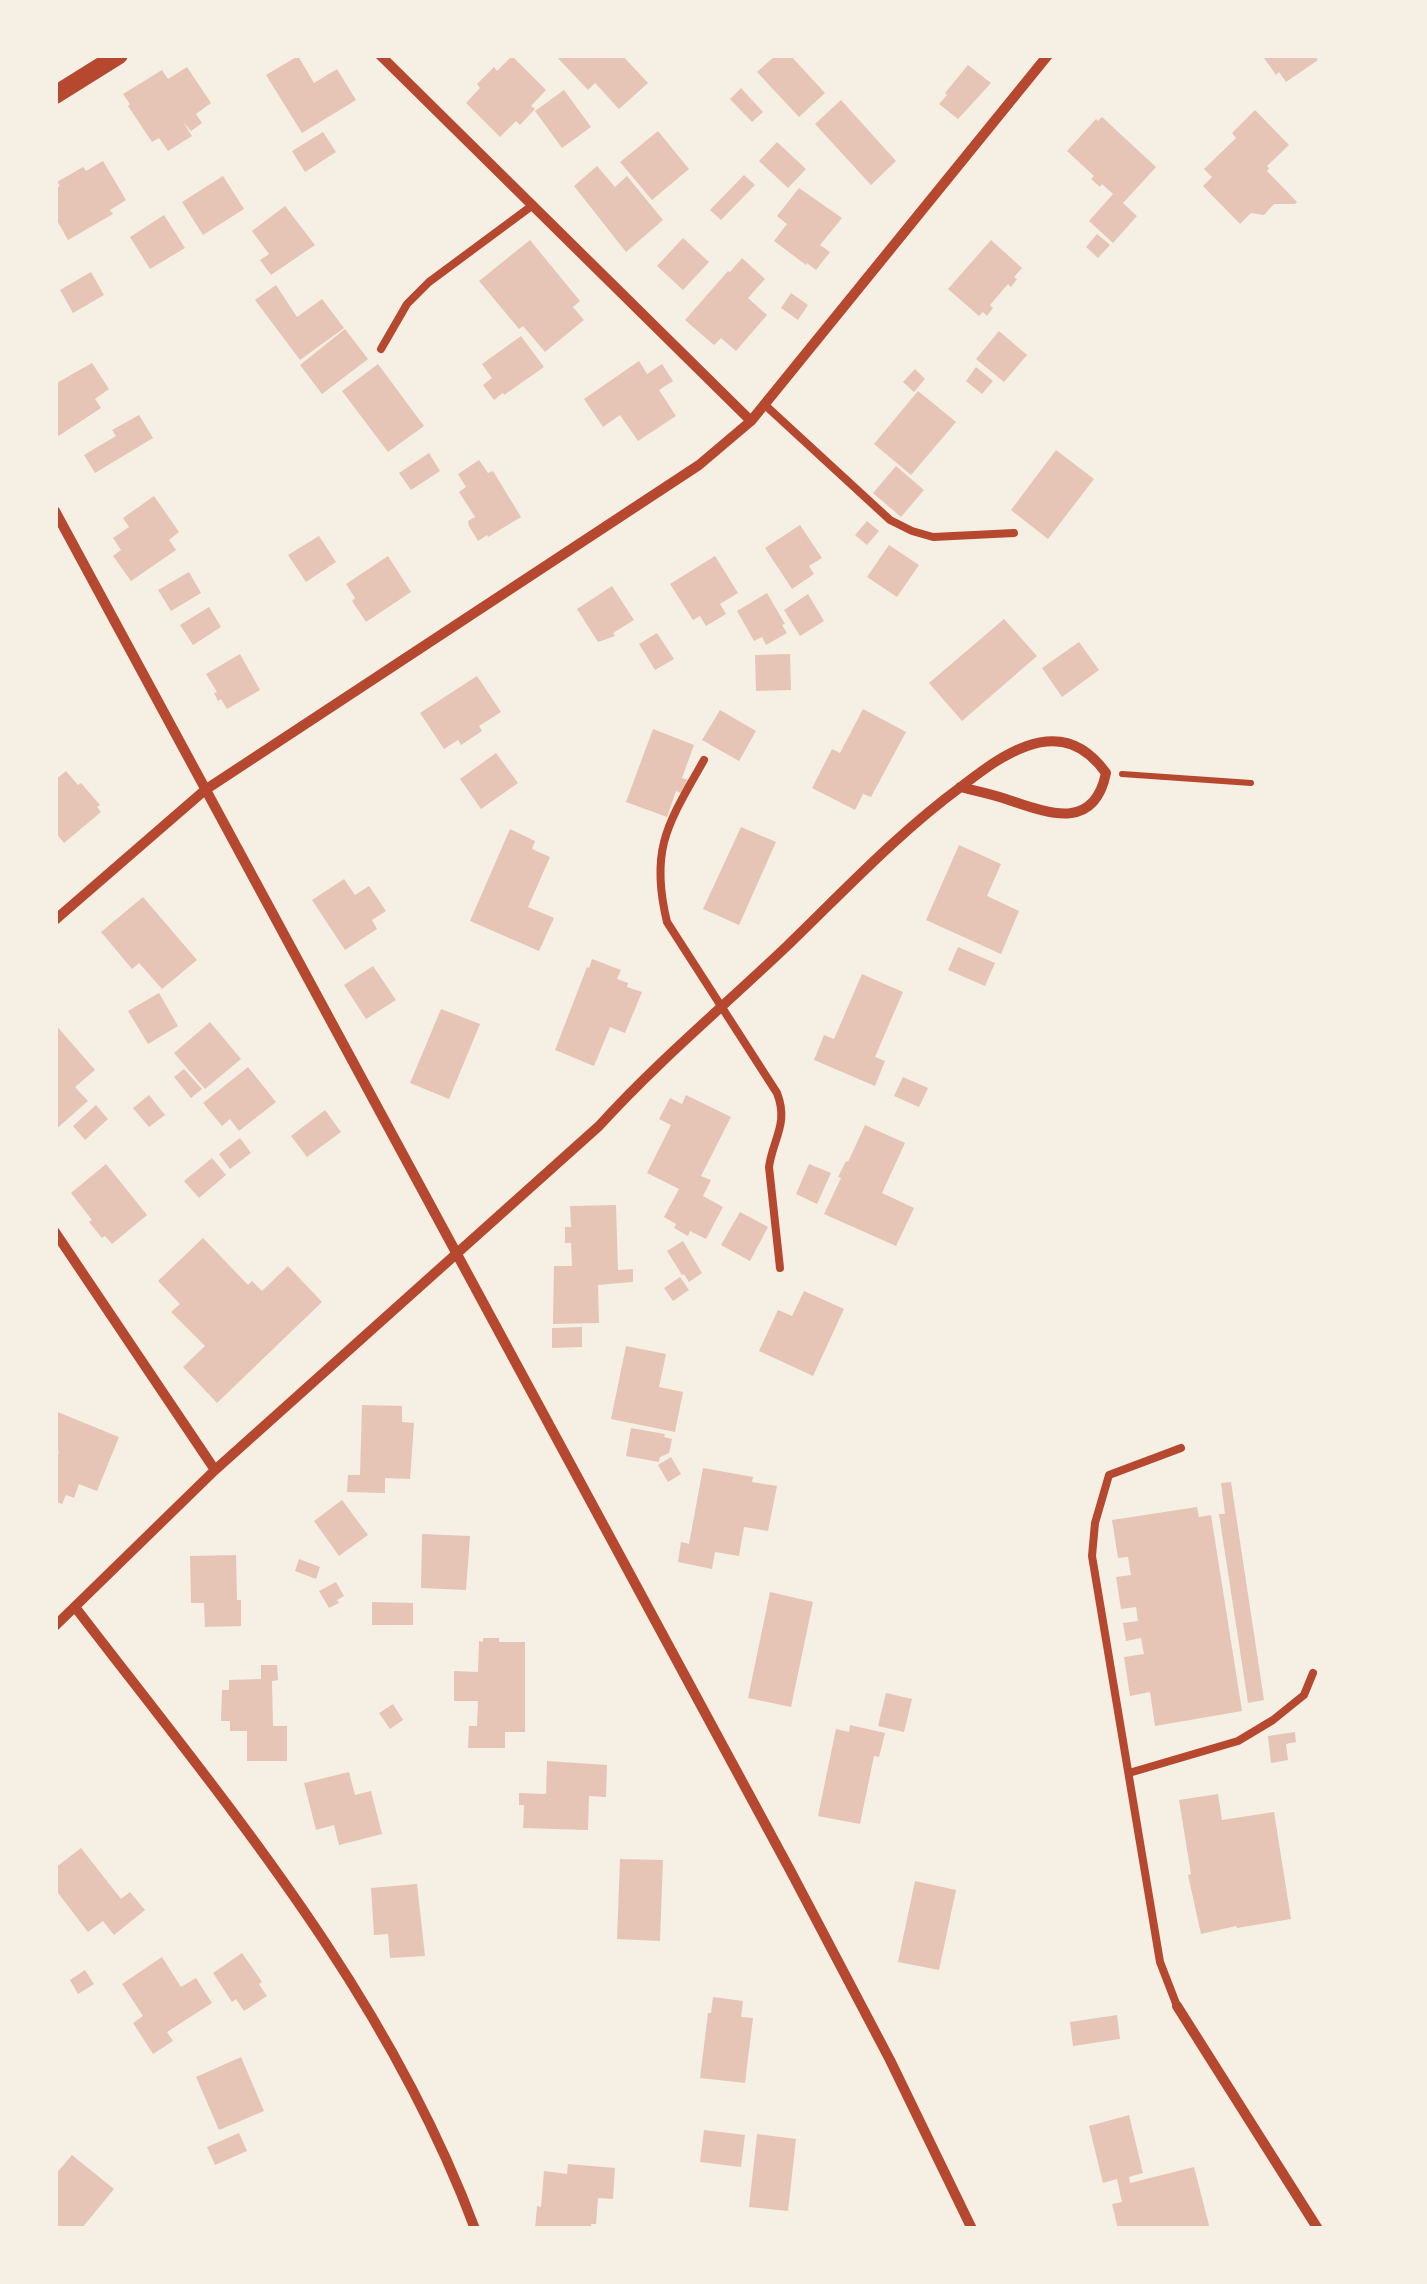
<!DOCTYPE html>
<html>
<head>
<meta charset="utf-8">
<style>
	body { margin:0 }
	#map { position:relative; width:1427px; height:2284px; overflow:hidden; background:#f6efe4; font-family:Merriweather,serif }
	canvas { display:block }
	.frame { position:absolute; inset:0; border:58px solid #f6efe4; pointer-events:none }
</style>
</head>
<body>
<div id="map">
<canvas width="1427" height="2284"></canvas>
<div class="frame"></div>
</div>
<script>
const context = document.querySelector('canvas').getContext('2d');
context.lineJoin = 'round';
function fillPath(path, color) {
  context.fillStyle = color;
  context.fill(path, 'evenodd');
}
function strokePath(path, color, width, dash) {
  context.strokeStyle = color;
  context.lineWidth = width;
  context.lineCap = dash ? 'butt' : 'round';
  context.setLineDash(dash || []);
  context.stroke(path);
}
const building = new Path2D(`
	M555,55H622L648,83L619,109L595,83L588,90Z
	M776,55H790L825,93L799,117L757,72Z
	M1262,55H1314L1318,60L1286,82L1279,72L1276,75Z
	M298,56L314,83L337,69L356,100L302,133L266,75Z
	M512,56L546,90L531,106L535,109L520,125L516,121L500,137L466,103L480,88L477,84L494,67L497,71Z
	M968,65L991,83L958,119L939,104L947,95L945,93Z
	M187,67L211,103L196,114L202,123L191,131L183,122L192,136L168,151L159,138L152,142L128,106L130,104L123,94L162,70L168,79Z
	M741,88L763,112L752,122L730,99Z
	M564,90L591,127L562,148L535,111Z
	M841,100L896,161L871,185L815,124Z
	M1255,110L1289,145L1267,166L1269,168L1267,171L1297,202L1295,204H1274L1264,215L1251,213L1240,224L1203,186L1212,177L1204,169L1236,138L1232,133Z
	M1102,117L1156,167L1123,203L1137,216L1113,243L1089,221L1113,194L1102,184L1100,187L1091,179L1094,176L1067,151L1096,119L1098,121Z
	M658,131L689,169L652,200L620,162Z
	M323,132L336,152L305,172L292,151Z
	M777,142L806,169L788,188L759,161Z
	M103,161L126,200L110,210L113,214L68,240L55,217V189L60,186L57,182L83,167L86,171Z
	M597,166L615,187L627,176L663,220L626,252L574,186Z
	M744,175L755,185L721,220L710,210Z
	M223,176L244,209L203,235L182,202Z
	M799,188L842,218L820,245L830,252L816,270L807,263L806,265L774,241L787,224L777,216Z
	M285,206L315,245L271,275L260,260L269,254L252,231Z
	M164,215L185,248L150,269L130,237Z
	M1097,234L1110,245L1098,258L1086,247Z
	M683,238L709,262L683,290L657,266Z
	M530,240L580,301L573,307L584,320L545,352L523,326L519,329L479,281Z
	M991,240L1022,268L1014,277L1017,279L1011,287L1008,284L990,305L993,308L987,316L983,312L979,316L948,289Z
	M742,258L765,279L748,298L767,315L736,351L721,338L714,345L685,320L728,271L730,272Z
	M91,272L104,295L73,313L60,290Z
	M276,285L297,317L322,299L344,328L300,360L255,300Z
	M791,293L808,305L798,320L781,308Z
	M345,329L368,359L322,394L300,365Z
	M999,331L1027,355L1004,382L976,359Z
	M521,336L544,367L504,395L503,393L494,400L483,385L492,378L482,364Z
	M639,361L647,374L662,364L673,381L659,390L676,416L638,441L620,415L603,427L584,399Z
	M92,363L109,389L95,399L101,408L57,437L55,434V384Z
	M378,364L424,426L388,452L342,391Z
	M976,367L993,381L982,394L966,381Z
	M915,369L925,379L914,392L903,382Z
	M918,391L956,422L911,475L874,444Z
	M139,415L153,438L95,473L84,455L116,436L112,430Z
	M1056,450L1094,479L1048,539L1011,510Z
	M429,453L440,471L411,490L399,473Z
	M479,460L488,473L493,471L521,517L488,537L487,535L478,541L469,526L468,521L475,517L459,492L466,487L458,474Z
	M896,466L924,490L901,517L873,493Z
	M154,496L179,532L169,540L176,550L131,581L113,556L121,550L113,538L129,527L123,518Z
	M867,521L879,531L867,545L855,535Z
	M800,525L822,558L809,566L814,574L792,589L765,548Z
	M319,536L336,562L306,582L288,555Z
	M889,545L919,565L897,597L867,577Z
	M388,556L411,592L366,622L352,601L355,598L346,584Z
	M715,556L738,593L720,604L726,614L706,626L700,616L693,620L670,584Z
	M189,572L201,593L171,611L158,590Z
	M612,586L634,620L613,633L615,636L598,642L577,609Z
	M767,593L785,624L782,625L787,633L766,645L762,637L754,641L737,611Z
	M808,594L824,621L800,636L784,610Z
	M209,607L221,627L193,645L180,625Z
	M1004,619L1037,656L962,721L929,683Z
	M657,633L674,659L655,670L639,644Z
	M1079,642L1099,670L1062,697L1042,668Z
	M240,654L260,690L227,709L221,699L218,701L214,693L217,692L206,674Z
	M790,654L791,690L756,691L755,655Z
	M477,676L501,712L479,726L482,731L461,745L458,740L444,749L420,713Z
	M863,709L906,732L871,797L863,794L855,810L812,788L832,749L840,753Z
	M720,710L756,731L739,761L702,740Z
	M653,729L694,745L682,778L688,780L683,794L676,791L667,817L626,802Z
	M496,753L518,783L481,809L460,779Z
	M66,771L78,785L81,783L100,805L97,807L101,812L64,843L55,832V780Z
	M741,827L776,842L739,925L703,909Z
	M510,829L535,841L532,849L550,857L528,907L554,918L539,951L470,921Z
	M959,845L1001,864L987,896L1019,911L1001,954L926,920Z
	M344,879L355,895L369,886L386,911L372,920L377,929L345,950L312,900Z
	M143,897L197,960L162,989L139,963L132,969L101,932Z
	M958,947L995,963L985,986L948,970Z
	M592,959L621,970L617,979L628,983L627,987L642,992L625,1033L610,1027L594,1066L555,1050L587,967L589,968Z
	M373,966L396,1000L366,1019L344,985Z
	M862,974L903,992L875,1057L885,1061L875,1086L814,1060L824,1035L834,1039Z
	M159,993L178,1026L148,1044L128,1011Z
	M441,1009L480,1024L449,1099L410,1083Z
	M210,1022L241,1059L205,1089L174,1053Z
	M55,1024L95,1070L75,1087L88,1101L55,1130Z
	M248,1067L276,1102L239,1131L230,1119L222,1126L203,1103Z
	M184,1069L202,1089L191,1098L174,1077Z
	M903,1077L928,1088L919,1107L894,1096Z
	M149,1095L165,1115L149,1127L133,1108Z
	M686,1095L731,1117L701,1176L711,1180L703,1196L723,1207L706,1239L690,1231L688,1236L674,1228L676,1224L664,1217L679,1189L647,1173L671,1125L659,1119L670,1098L682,1104Z
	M96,1105L108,1119L85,1140L73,1126Z
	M325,1110L341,1132L307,1157L291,1136Z
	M865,1125L905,1143L882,1193L914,1208L896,1246L824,1214L841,1178L838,1177L846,1161L848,1162Z
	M240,1138L251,1153L230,1169L219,1154Z
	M212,1158L226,1175L199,1198L184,1181Z
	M106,1164L147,1215L112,1244L105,1236L102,1238L89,1222L92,1220L71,1193Z
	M809,1164L831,1173L817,1204L796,1194Z
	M616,1205L618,1270L633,1269V1282L598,1285L599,1323L553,1324L554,1266H572L571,1243H565V1227H571L570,1206Z
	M740,1212L768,1227L750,1261L721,1245Z
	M203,1238L248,1285L252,1281L262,1291L288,1266L322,1302L217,1403L183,1367L205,1346L171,1312L180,1304L158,1281Z
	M683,1241L702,1273L689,1282L684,1274L682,1275L667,1251Z
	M680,1277L689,1290L673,1301L664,1288Z
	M804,1291L844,1309L813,1376L759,1351L778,1310L792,1316Z
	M582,1327V1347L552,1348V1328Z
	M626,1346L666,1354L659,1387L683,1392L675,1432L611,1419Z
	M362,1405L402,1406V1422L414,1423L410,1479L385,1478V1493L347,1492L348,1475H360Z
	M55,1411L119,1437L97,1491L79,1484L74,1498L66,1495L62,1504L55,1501V1462L59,1452L55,1450Z
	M631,1428L665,1434L664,1437L672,1439L669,1453L660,1457L659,1462L626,1456Z
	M671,1457L681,1474L668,1482L658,1465Z
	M703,1468L753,1477L752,1482L777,1486L768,1531L744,1527L739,1556L715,1552L712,1569L678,1562L681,1542L689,1544Z
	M1231,1482L1264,1700L1248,1703L1219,1514H1225L1221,1483Z
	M342,1500L368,1535L339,1556L314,1521Z
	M1197,1507L1199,1517L1211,1515L1242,1711L1155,1726L1150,1692L1130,1696L1124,1657L1144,1654L1141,1638L1126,1641L1123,1623L1138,1621L1136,1607L1121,1609L1116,1577L1131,1575L1128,1557L1118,1558L1112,1520Z
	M422,1534L470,1536L466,1590L421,1588Z
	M236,1555L237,1600H241V1626L205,1627L204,1603H191L190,1556Z
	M299,1559L320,1567L316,1579L295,1571Z
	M336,1582L344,1596L337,1600L339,1603L329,1608L319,1591Z
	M770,1592L813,1602L791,1707L748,1698Z
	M372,1602L413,1603V1625H372Z
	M483,1638H499V1642H525V1732H505V1748H468L469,1726H477L478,1701H454V1671L478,1672L479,1641L483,1642Z
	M261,1665H277L278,1680L272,1681L273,1726H287V1761H247V1731H230V1721H221L222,1690H229V1680L261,1679Z
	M886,1693L912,1699L904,1732L878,1726Z
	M393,1704L403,1720L390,1729L379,1713Z
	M850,1725L885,1733L879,1757L874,1756L860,1824L818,1816L836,1729L849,1732Z
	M1295,1732L1296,1742L1286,1744L1288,1760L1271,1763L1268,1736Z
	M547,1761L607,1765L606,1797L589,1796L588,1830L523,1828L524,1805H519V1793L546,1794Z
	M349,1772L355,1795L371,1791L382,1834L339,1845L334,1825L316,1830L304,1783Z
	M1218,1794L1222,1820L1274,1812L1291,1919L1237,1928L1236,1926L1201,1934L1188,1875L1191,1874L1179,1800Z
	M81,1848L121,1899L130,1892L145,1910L114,1935L103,1921L88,1932L55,1889V1868Z
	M620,1859L663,1860L660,1941L617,1939Z
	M915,1881L956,1890L939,1970L898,1962Z
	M417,1884L425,1956L390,1958L388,1934L374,1935L371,1888Z
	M242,1953L262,1982L259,1984L267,1996L244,2011L236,1999L232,2002L213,1973Z
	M162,1957L181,1987L196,1978L212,2003L167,2032L173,2041L153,2054L133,2023L143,2016L122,1984Z
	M85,1970L94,1984L78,1994L70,1980Z
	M713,1997L743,2001L741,2017L753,2018L745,2083L700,2078L708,2013H711Z
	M1117,2015L1120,2039L1073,2046L1070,2022Z
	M241,2057L264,2111L219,2130L196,2077Z
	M1129,2115L1143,2173L1129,2177L1130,2183L1194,2167L1210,2229H1118L1112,2204L1122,2202L1117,2179L1103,2183L1089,2126Z
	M704,2130L745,2135L741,2167L700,2162Z
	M239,2133L247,2151L215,2165L207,2147Z
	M757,2134L796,2139L788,2211L749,2207Z
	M72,2155L114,2189L82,2228L55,2229V2175Z
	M568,2164L615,2168L613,2199L598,2198L596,2224H591V2229H535L537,2206L541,2207L544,2171L567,2174Z`);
const path = new Path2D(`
	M1122,774L1251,783`);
const service = new Path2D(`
	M381,349L407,304L429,282L533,205
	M765,405L890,520L912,531L933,537L1014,533
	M704,760C669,822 649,848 667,922L777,1093C789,1124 773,1138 769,1167L780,1268
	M1129,1773L1238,1741L1273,1720L1304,1695L1313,1673
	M1177,2006L1160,1962L1092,1556L1095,1523L1109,1475L1181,1448`);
const minor = new Path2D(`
	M380,55L751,421
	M55,511L790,1870L890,2060L972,2229
	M55,920L205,790L699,465L751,421L1048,55
	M55,1232L215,1470
	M75,1607C227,1805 387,1993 475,2229
	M55,1626L215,1470L599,1126C657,1062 724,1006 787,946C844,891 898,833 962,786C983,770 1002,755 1027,746C1061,734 1086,745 1106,773C1094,832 1048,813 1006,799C991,794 976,791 960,787
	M1177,2006L1318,2229`);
const tertiary = new Path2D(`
	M55,95L119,55`);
fillPath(building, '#e6c5b7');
strokePath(path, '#b5482f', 6);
strokePath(service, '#b5482f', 8);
strokePath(minor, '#b5482f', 10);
strokePath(tertiary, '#b5482f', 18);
</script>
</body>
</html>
